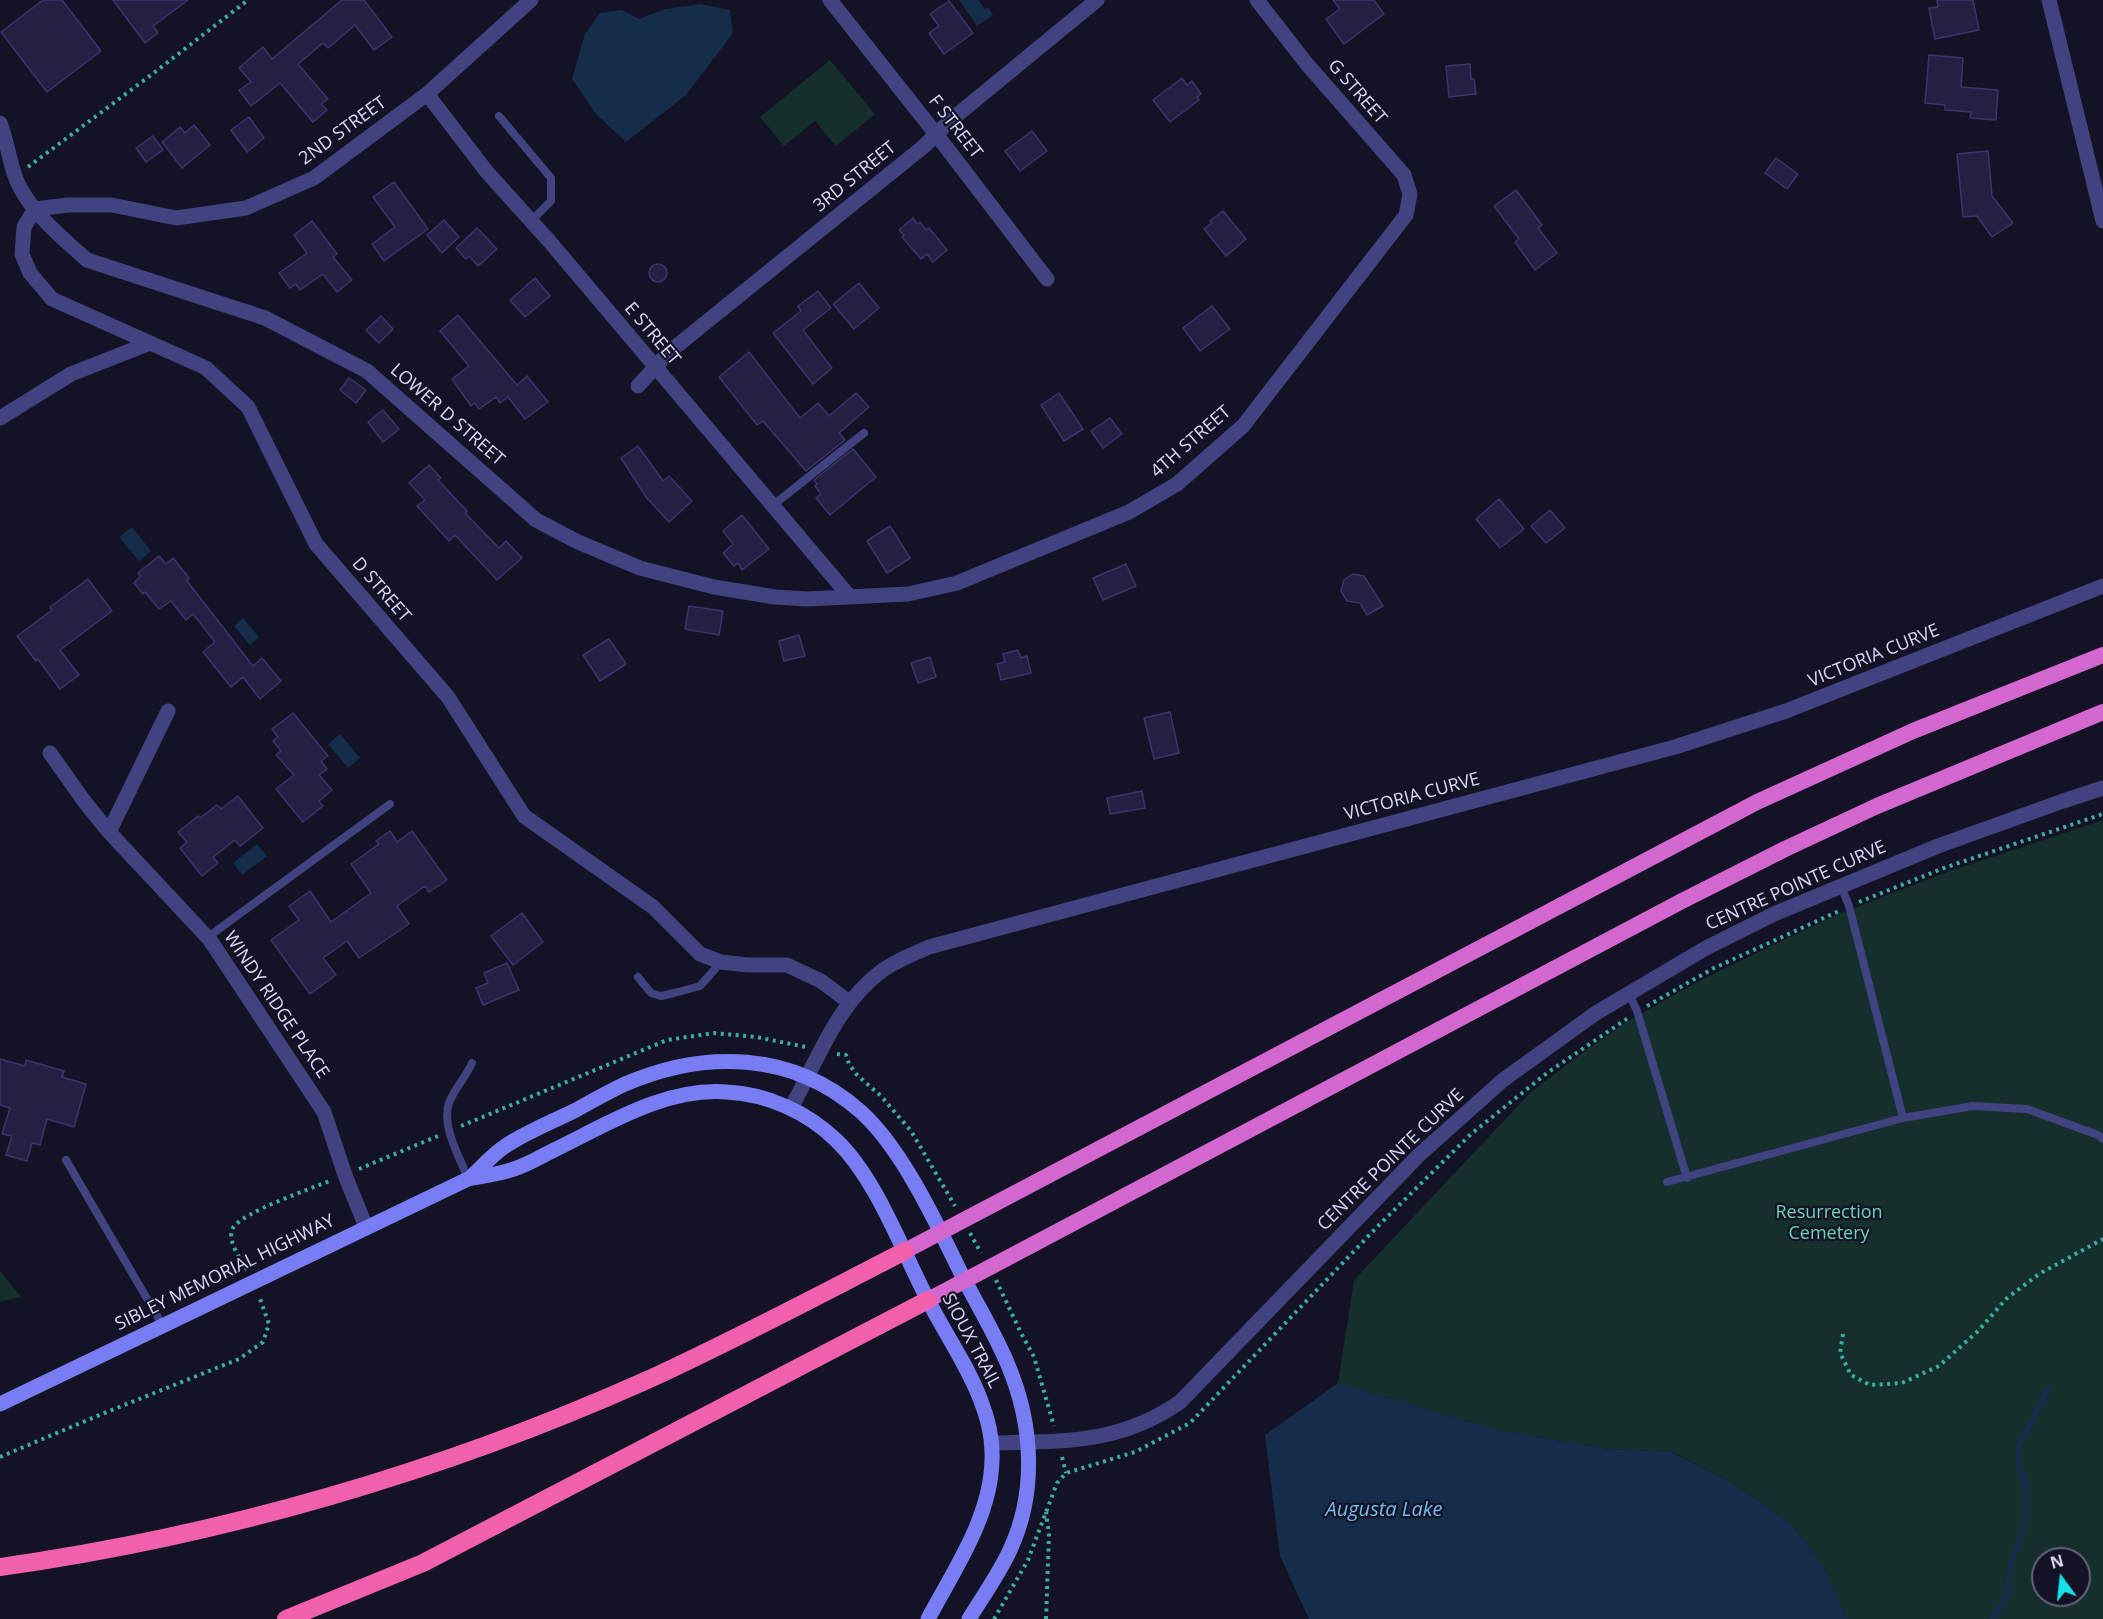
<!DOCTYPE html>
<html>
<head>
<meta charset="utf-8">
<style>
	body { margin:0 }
	#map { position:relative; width:2103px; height:1619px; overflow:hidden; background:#141225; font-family:"Open Sans",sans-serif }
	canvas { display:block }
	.north { position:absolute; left:2031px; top:1547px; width:60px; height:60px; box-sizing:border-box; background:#141225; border:2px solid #64627b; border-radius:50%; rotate:345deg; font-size:16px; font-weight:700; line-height:24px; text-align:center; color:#dbd9fb }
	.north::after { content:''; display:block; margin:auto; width:21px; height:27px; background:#17e0e9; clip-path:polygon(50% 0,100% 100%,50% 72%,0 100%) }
</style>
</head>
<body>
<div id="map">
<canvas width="2103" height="1619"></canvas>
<div class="north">N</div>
</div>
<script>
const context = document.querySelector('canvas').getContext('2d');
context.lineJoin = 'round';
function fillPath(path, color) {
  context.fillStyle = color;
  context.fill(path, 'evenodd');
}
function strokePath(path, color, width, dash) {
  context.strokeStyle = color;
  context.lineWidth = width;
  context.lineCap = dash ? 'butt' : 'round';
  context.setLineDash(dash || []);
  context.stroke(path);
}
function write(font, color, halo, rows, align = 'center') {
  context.font = font + ' "Open Sans",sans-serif';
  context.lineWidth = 4.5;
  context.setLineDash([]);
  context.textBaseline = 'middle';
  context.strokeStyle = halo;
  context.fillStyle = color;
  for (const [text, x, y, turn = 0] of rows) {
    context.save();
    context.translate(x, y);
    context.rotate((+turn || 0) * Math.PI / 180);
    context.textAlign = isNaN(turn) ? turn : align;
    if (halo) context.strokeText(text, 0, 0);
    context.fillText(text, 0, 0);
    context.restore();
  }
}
const green = new Path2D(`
	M830,60L875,114L836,146L815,121L784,146L760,117Z
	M2103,820V1619H1847L1826,1571L1793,1525L1729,1481L1672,1452L1609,1449L1497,1430L1338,1383L1354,1280L1529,1094L1575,1058L1625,1023L1679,992L1719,971L1836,915L1947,872ZM2043,1559H2079V1595H2043Z
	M0,1271L21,1297L0,1302Z`);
const water = new Path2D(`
	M959,0H978L985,9L988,7L993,15L977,26Z
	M700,4L730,10L733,33L686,95L626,142L596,114L572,79L585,34L600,13L622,10L639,19L666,9Z
	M132,527L151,551L139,561L119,537Z
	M243,618L259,637L250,645L234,626Z
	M340,734L360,758L348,768L328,744Z
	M257,844L267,856L242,875L233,863Z
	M1338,1383L1497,1430L1609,1449L1671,1452L1729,1481L1793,1525L1826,1571L1847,1619H1309L1280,1556L1265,1435Z`);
const stream = new Path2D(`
	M1993,1619L2007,1596L2011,1563L2026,1522V1488L2019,1463V1445L2049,1388`);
const building = new Path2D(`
	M43,0H62L101,51L47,92L1,32Z
	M113,0H188L153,26L158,33L145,43Z
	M342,0H364L392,37L374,50L355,25L328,48L323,43L298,64L328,99L321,104L327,110L313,122L280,83L251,106L239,90L251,82L239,68L263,47L272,59Z
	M1333,0H1374L1384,14L1344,44L1326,19L1340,9Z
	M1937,0H1973L1979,30L1935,39L1929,8L1938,7Z
	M949,1L973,33L944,54L929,33L939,26L930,14Z
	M1929,55L1963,58L1961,87L1998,90L1996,120L1970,118L1971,112L1945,110V105L1925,103Z
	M1470,64L1471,79H1474L1476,94L1449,97L1446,66Z
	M1182,78L1187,85L1192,81L1201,94L1197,97L1199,100L1170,122L1153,100Z
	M249,117L264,138L247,152L231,130Z
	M194,125L210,145L182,168L162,142L180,127L185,133Z
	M1032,131L1047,151L1020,171L1005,151Z
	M153,136L163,150L146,162L136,148Z
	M1988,151L1992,196L2013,223L1992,237L1977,216L1963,217L1957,154Z
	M1776,158L1798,174L1787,189L1765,173Z
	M394,182L428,229L384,261L372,244L395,227L373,197Z
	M1516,190L1542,225L1538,228L1557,253L1535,270L1515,242L1519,239L1494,206Z
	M1223,211L1246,239L1226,256L1204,229L1212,223L1210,221Z
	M913,218L917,224L920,222L926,230L929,228L947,250L933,262L927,254L921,259L902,237L904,235L899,230Z
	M444,220L459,237L442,253L427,235Z
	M312,221L337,254L333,257L352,280L337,292L323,274L300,290L296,284L290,288L279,273L307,253L294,235Z
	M477,228L497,249L478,266L469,256L466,259L456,248Z
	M649 273a9 9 0 1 1 18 0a9 9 0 1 1-18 0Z
	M535,278L550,296L525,317L510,300Z
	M859,283L879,308L854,329L833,304Z
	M818,291L831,308L803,330L832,368L813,384L773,333L801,311L798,306Z
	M1212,306L1230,329L1200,351L1183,328Z
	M458,315L517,385L527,376L548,402L525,419L508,397L500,403L496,397L479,409L475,403L471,406L452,379L469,366L440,331Z
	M381,316L393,329L379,343L366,330Z
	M749,352L800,418L818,403L829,416L856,393L869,407L839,433L845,440L806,471L763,421L757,425L719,377Z
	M349,378L366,390L356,403L340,390Z
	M1059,393L1083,429L1064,441L1041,405Z
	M383,410L399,429L383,442L368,422Z
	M1110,418L1122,434L1103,448L1091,431Z
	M638,446L663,481L669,476L692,501L669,522L646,497L621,458Z
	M853,449L876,477L830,515L816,498L821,494L815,486L817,484L814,480Z
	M429,465L441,478L438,480L467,511L465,513L499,548L506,541L522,558L497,580L455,535L449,541L417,506L425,500L409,483Z
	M1499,499L1524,529L1500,548L1476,519Z
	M1550,510L1565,528L1546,543L1531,526Z
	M742,515L769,549L742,570L738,563L734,566L723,553L733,544L723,531Z
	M890,526L910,558L887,573L867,541Z
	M159,556L166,564L173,558L189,578L187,581L253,666L262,658L281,681L260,699L243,677L231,687L203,652L215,642L193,614L186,620L171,601L159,609L145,592L143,594L134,583L141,576L138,573Z
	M1126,564L1136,586L1103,600L1093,578Z
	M1353,574L1364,576L1383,606L1367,615L1360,603L1347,601L1341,591L1344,580Z
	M88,579L112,611L60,650L79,675L60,689L38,659L36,661L17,636L52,610L50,607Z
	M689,606L723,611L719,635L685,629Z
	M799,635L805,656L784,661L779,641Z
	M609,639L626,664L600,681L583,655Z
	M1018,650L1021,658L1027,656L1031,673L1001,680L997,664L1005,662L1003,654Z
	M930,657L936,677L918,683L911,663Z
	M1170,712L1179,753L1154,759L1144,718Z
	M293,713L328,756L321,761L327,769L319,775L332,790L319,801L323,806L303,822L276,789L294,775L276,755L281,751L273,741L278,737L272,729Z
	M1142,791L1145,808L1110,814L1107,798Z
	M238,796L263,828L240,846L235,840L213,857L218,863L202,876L180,848L187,842L178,832L198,816L200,818L217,805L221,809Z
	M390,831L397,842L412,831L447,880L429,892L425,886L397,906L409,924L359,958L347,941L323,958L336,975L310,994L271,940L299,920L289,906L310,891L331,922L371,893L351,864L379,844L376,841Z
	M522,913L543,942L513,965L491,936Z
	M507,963L519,990L483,1005L476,988L488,983L484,973Z
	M0,1059L25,1066L26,1060L64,1071L62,1077L86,1084L74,1127L47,1119L40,1145L32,1143L27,1161L6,1155L12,1136L2,1134L10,1108L0,1105Z`);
const path = new Path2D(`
	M28,167L155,72L248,0
	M1859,902L1944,868L2103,814
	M1647,1006L1714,968L1839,911
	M837,1054L846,1055L849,1064L857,1075L881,1096L911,1131L955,1206
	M461,1126L667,1040L714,1033L756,1037L806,1047
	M359,1169L438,1136
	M970,1233L981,1253
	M247,1270C241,1260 226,1240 233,1228C242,1212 313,1188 332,1180
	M996,1280L1021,1333L1034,1357L1054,1426
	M1843,1334L1840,1353L1851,1375L1870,1385L1902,1383L1939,1366L1979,1330L2006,1299L2039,1274L2103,1239
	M0,1457L102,1414L239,1359L263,1342L269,1324L259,1296
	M1062,1457L1066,1473
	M994,1619L1028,1560L1057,1483L1066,1473L1135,1452L1190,1423L1377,1227L1471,1134L1547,1073L1628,1018
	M1046,1619L1049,1535L1046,1512`);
const service = new Path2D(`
	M499,116L551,178V201L531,221
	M772,506L864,433
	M1841,886L1849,906L1903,1118
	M208,937L390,804
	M638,977L651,993L661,996L674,993L700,986L721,962
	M1629,993L1637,1011L1687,1178
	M66,1160L163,1326
	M468,1179C460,1157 441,1127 449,1103C454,1089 466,1077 472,1063
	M1667,1182L1903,1118L1973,1106L2027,1109L2098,1135L2103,1139`);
const minor = new Path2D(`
	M830,0L936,134L1047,279
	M2049,0L2103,221
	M427,94L487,172L550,242L850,597
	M0,123C7,141 9,159 15,176C26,208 62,238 87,260L265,318L367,371L536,520L578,542L640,568L714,587L775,597L807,599L908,594L957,583L1129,512L1177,484L1243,426L1406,215L1410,194L1404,175L1306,63L1257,0
	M35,209L24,227L22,254L30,273L52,299L206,368L248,407L316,544L448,697L524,816L653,907L700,954L721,962L748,965H787L821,981L849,1002
	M35,209L68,205H112L176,218L246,208L314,178L427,94L531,0
	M638,386L668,353L923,147L951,120L1097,0
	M0,418L71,374L150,343
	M50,753L84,801L109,832L210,940L324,1112L345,1175L366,1227
	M109,832L168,711`);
const tertiary = new Path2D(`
	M791,1108C818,1060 836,1004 883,970C897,960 913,954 929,947L1675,747L1786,711L2103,586
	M991,1443C1062,1441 1118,1445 1180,1402L1419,1155L1503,1080L1596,1013L1706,948L1774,914L1938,846L2063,801L2103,788`);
const secondary = new Path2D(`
	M471,1177C482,1167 492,1155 504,1147C526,1132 552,1122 576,1110C592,1101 608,1092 625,1084C704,1050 792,1051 860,1111C900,1146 934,1218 958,1267C974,1300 994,1331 1008,1365C1033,1424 1037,1492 1010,1550C999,1574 983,1596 969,1619
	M0,1404L468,1179C483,1176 500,1174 514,1169C527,1165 540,1157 552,1151C606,1125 665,1087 727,1092C767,1094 807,1112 836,1140C877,1179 902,1251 929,1302C946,1335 968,1366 981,1401C988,1419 993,1441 992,1460C991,1517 954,1570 928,1619`);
const trunk = new Path2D(`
	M905,1251L1757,802L1913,731L2103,655
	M928,1300L1682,901L1785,849L1877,806L2103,712`);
const motorway = new Path2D(`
	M0,1567C221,1536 441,1472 645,1381C733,1341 819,1295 905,1251
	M286,1619L423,1563L928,1300`);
const streetNames = [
	["G STREET",1357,92,49],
	["F STREET",955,127,52],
	["2ND STREET",343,131,-36],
	["3RD STREET",855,177,-39],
	["E STREET",652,334,50],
	["LOWER D STREET",447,415,41],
	["4TH STREET",1191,442,-41],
	["D STREET",381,590,49],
	["VICTORIA CURVE",1874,656,-22],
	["VICTORIA CURVE",1412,797,-15],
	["CENTRE POINTE CURVE",1796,886,-24],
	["WINDY RIDGE PLACE",276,1005,56],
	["CENTRE POINTE CURVE",1391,1160,-44],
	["SIBLEY MEMORIAL HIGHWAY",225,1273,-26],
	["SIOUX TRAIL",971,1341,62]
];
const parkNames = [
	["Resurrection",1829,1213],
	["Cemetery",1829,1234]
];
const waterNames = [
	["Augusta Lake",1384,1510]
];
fillPath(green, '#152f2c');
fillPath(water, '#152d4b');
strokePath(stream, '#152d4b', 6);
fillPath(building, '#251f44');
strokePath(building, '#3c346e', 1.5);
strokePath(path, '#3baea1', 4, [3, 4.5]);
strokePath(service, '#414280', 8);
strokePath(minor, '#414280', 15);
strokePath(tertiary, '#414280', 15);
strokePath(secondary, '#797df3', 15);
strokePath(trunk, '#d466cf', 16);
strokePath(motorway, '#f060ad', 18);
write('18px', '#dbd9fb', '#141225', streetNames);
write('18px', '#6bd5b5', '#141225', parkNames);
write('italic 20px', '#71bdf2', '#141225', waterNames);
</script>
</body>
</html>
